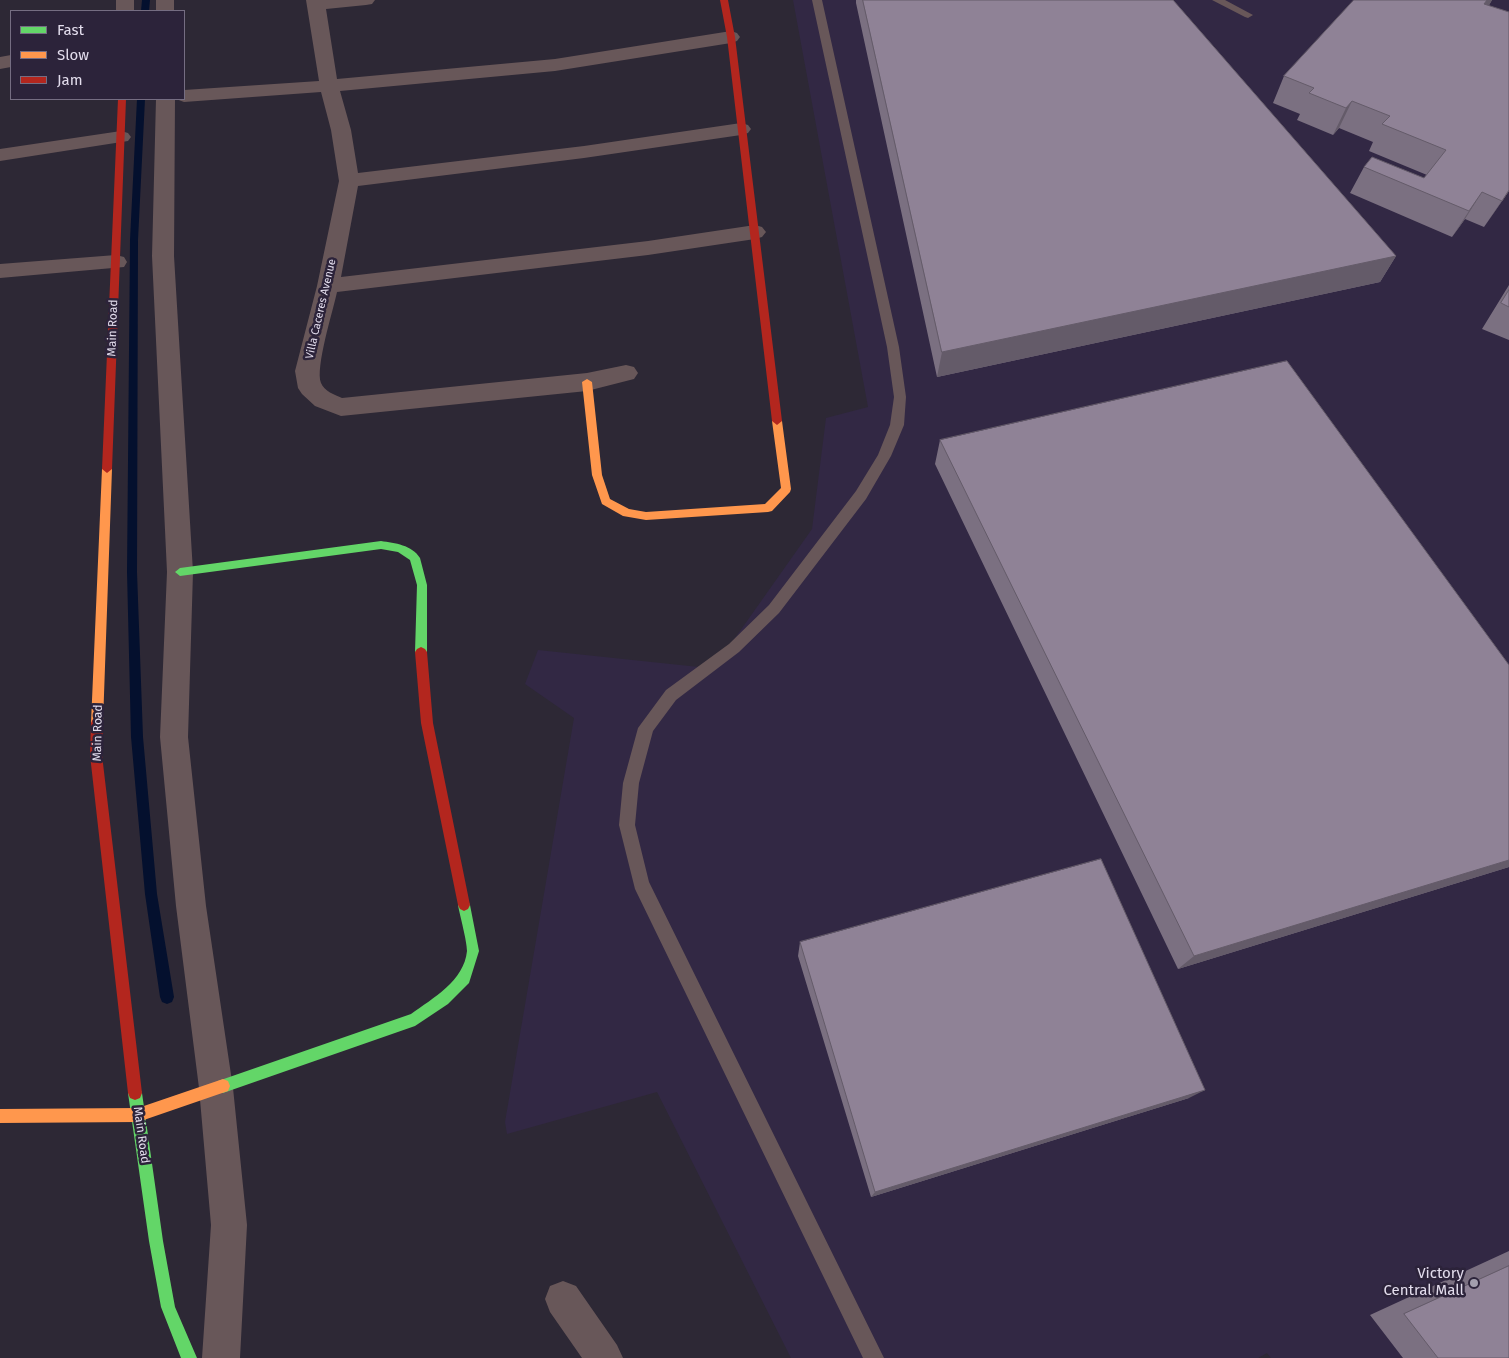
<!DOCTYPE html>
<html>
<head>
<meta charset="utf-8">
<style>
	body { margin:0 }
	#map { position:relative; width:1509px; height:1358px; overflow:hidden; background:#2d2835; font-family:"Fira Sans",sans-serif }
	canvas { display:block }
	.legend { position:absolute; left:10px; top:10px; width:175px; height:90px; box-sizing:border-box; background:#2c233a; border:1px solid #756d82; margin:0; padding:6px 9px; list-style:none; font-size:15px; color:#e3dded }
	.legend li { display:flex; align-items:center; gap:10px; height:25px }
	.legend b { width:25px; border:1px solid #756d82 }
</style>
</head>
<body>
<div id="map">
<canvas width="1509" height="1358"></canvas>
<ul class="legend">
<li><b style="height:6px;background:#63d668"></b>Fast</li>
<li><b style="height:6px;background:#ff974d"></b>Slow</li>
<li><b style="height:6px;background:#b3261e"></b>Jam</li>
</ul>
</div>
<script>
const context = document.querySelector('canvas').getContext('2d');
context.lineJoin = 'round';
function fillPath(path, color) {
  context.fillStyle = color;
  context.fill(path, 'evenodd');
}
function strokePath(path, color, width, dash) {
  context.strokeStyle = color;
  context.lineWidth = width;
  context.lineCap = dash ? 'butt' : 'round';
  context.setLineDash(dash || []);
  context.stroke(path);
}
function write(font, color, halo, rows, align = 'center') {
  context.font = font + ' "Fira Sans",sans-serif';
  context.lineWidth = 5;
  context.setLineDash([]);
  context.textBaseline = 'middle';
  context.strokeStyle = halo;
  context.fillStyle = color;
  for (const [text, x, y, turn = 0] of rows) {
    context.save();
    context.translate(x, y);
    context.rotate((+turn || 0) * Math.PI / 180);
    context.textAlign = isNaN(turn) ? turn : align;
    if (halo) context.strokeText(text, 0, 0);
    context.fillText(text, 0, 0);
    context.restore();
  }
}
const built = new Path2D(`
	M793,0H1509V1358H1271L1267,1353L1258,1358H791L657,1092L507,1134L505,1122L574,718L525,684L538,650L699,667L728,648L812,529L826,418L868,407Z`);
const stream = new Path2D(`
	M142,0H150L149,11H141Z
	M137,99H145L138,240L137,572L143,737L157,894L174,997L172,1002L167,1004L162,1002L160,997L145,894L131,737L127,572L130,240Z`);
const lane = new Path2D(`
	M812,0H822L899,347L906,397L904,425L891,456L866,499L779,613L739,652L676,700L653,731L639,783L635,825L649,882L884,1358H863L635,889L619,825L623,783L638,728L666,690L729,644L769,605L856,491L878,455L890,425L894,397L887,347Z
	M1212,0H1225L1253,15L1248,18L1245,17Z`);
const street = new Path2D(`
	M116,0H134V11H116Z
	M156,0H174V11H156Z
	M306,0H375L372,4L366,5L326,9L337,79L555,59L731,31L737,33L740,37L737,41L731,43L555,71L340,91L351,130L358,173L584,146L741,123L748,125L751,129L748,133L741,135L584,158L358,186L341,277L648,241L755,225L762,227L766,232L762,237L755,239L648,255L337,292C333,311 315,368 321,383C324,391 335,395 342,398L587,373L626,365L634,367L638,373L634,379L587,391L341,416L315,406L302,394L298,388L295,371L317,286L339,181L331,130L321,92L184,102L176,99H184V90L319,81Z
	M11,55V67L0,69V57Z
	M156,99H175L174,256L193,572L188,737L206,906L233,1088L247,1225L240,1358H202L211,1225L199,1088L176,906L160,737L167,572L152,256Z
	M121,131L128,133L131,137L128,141L0,161V149Z
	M116,255L124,257L127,262L124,267L0,278V264Z
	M563,1281L576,1286L617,1345L623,1358H582L550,1312L545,1299L550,1286Z`);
const fast = new Path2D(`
	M381,541C395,543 412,545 420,558L427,585V652L425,655H417L415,652L417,585L410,560L398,552L381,549L180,576L175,572L180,568Z
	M464,899L468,901L470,905L479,951L469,983L448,1004L415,1026L223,1093L218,1091L216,1086L218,1081L411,1014C433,998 464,981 467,951C467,941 460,916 458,905L460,901Z
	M135,1086L140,1088L142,1093L163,1241L175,1307L197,1358H181L161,1307L149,1241L128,1093L130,1088Z`);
const slow = new Path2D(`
	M587,379L592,382L602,475L610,499L629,509L646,512L765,504L781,488L772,421L777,417L782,421L791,489L790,492L772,511L768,512L646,520L623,516L602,504L592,475L582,382Z
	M107,465L112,469L103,723L101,727L97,728L93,727L91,723L102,469Z
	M223,1079L228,1081L230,1086L228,1091L138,1122L0,1123V1109L138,1108Z`);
const jam = new Path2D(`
	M720,0H728L735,37L782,421L777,425L772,421L727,37Z
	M118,99H126L112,469L107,473L102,469Z
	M421,647L425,649L427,652L433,723L470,905L468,909L464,911L460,909L458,905L421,723L415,652L417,649Z
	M97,718L101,719L103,723L102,755L142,1093L140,1098L135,1100L130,1098L128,1093L90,755L91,723L93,719Z`);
const wall = new Path2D(`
	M856,0H1173L1396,256L1380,282L937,377L856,3Z
	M1354,0H1492L1489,5L1509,191L1484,227L1465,219L1452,237L1350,193L1364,167L1424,178L1427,175L1369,151L1373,142L1339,128L1333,135L1297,120L1300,114L1273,103L1284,76Z
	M1509,285V340L1482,329Z
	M940,440L1509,665V867L1178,969L935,464Z
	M800,942L1189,1098L871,1197L798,956Z
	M1509,1251V1358H1403L1370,1315Z`);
const shadedWall = new Path2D(`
	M1487,0H1492L1487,9L1484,4Z
	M1352,101L1339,128L1333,135L1346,108Z
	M1509,190V191L1484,227Z
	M1482,192L1465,219L1452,237L1469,211Z
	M1396,256L1380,282L937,377L942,352Z
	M1509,860V867L1178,969L1194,956Z
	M1205,1090L1189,1098L871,1197L875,1192Z`);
const building = new Path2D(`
	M863,0H1173L1396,256L942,352Z
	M1354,0H1487L1484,4L1509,12V190L1502,201L1482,192L1469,211L1364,167L1372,157L1424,178L1446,150L1382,124L1390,116L1352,101L1346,108L1309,93L1314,88L1284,76Z
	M1509,290V307L1501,303Z
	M1287,361L1509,665V860L1194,956L940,440Z
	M1101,859L1205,1090L875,1192L800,942Z
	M1509,1266V1358H1438L1404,1314Z`);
const markers = [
	[1474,1283,5,"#a39ead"]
];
const farStreetnames = [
	["Villa Caceres Avenue",321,309,-77]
];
const streetNames = [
	["Main Road",113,328,-88],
	["Main Road",98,733,-89],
	["Main Road",141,1135,82]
];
const nearPoinames = [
	["Victory",1464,1274],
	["Central Mall",1464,1291]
];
fillPath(built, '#322844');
fillPath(stream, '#04102e');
fillPath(lane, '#685759');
fillPath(street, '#685759');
fillPath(fast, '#63d668');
fillPath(slow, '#ff974d');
fillPath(jam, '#b3261e');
fillPath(wall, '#7b7081');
fillPath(shadedWall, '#645b69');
fillPath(building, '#8f8296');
strokePath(building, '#645b69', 1);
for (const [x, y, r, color] of markers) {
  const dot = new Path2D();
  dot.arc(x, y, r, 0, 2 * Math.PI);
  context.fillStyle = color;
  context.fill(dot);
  strokePath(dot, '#2c233a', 2);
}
write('11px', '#e3dded', '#2c233a', farStreetnames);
write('12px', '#e3dded', '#2c233a', streetNames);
write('15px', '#e3dded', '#2c233a', nearPoinames, 'right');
</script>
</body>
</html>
